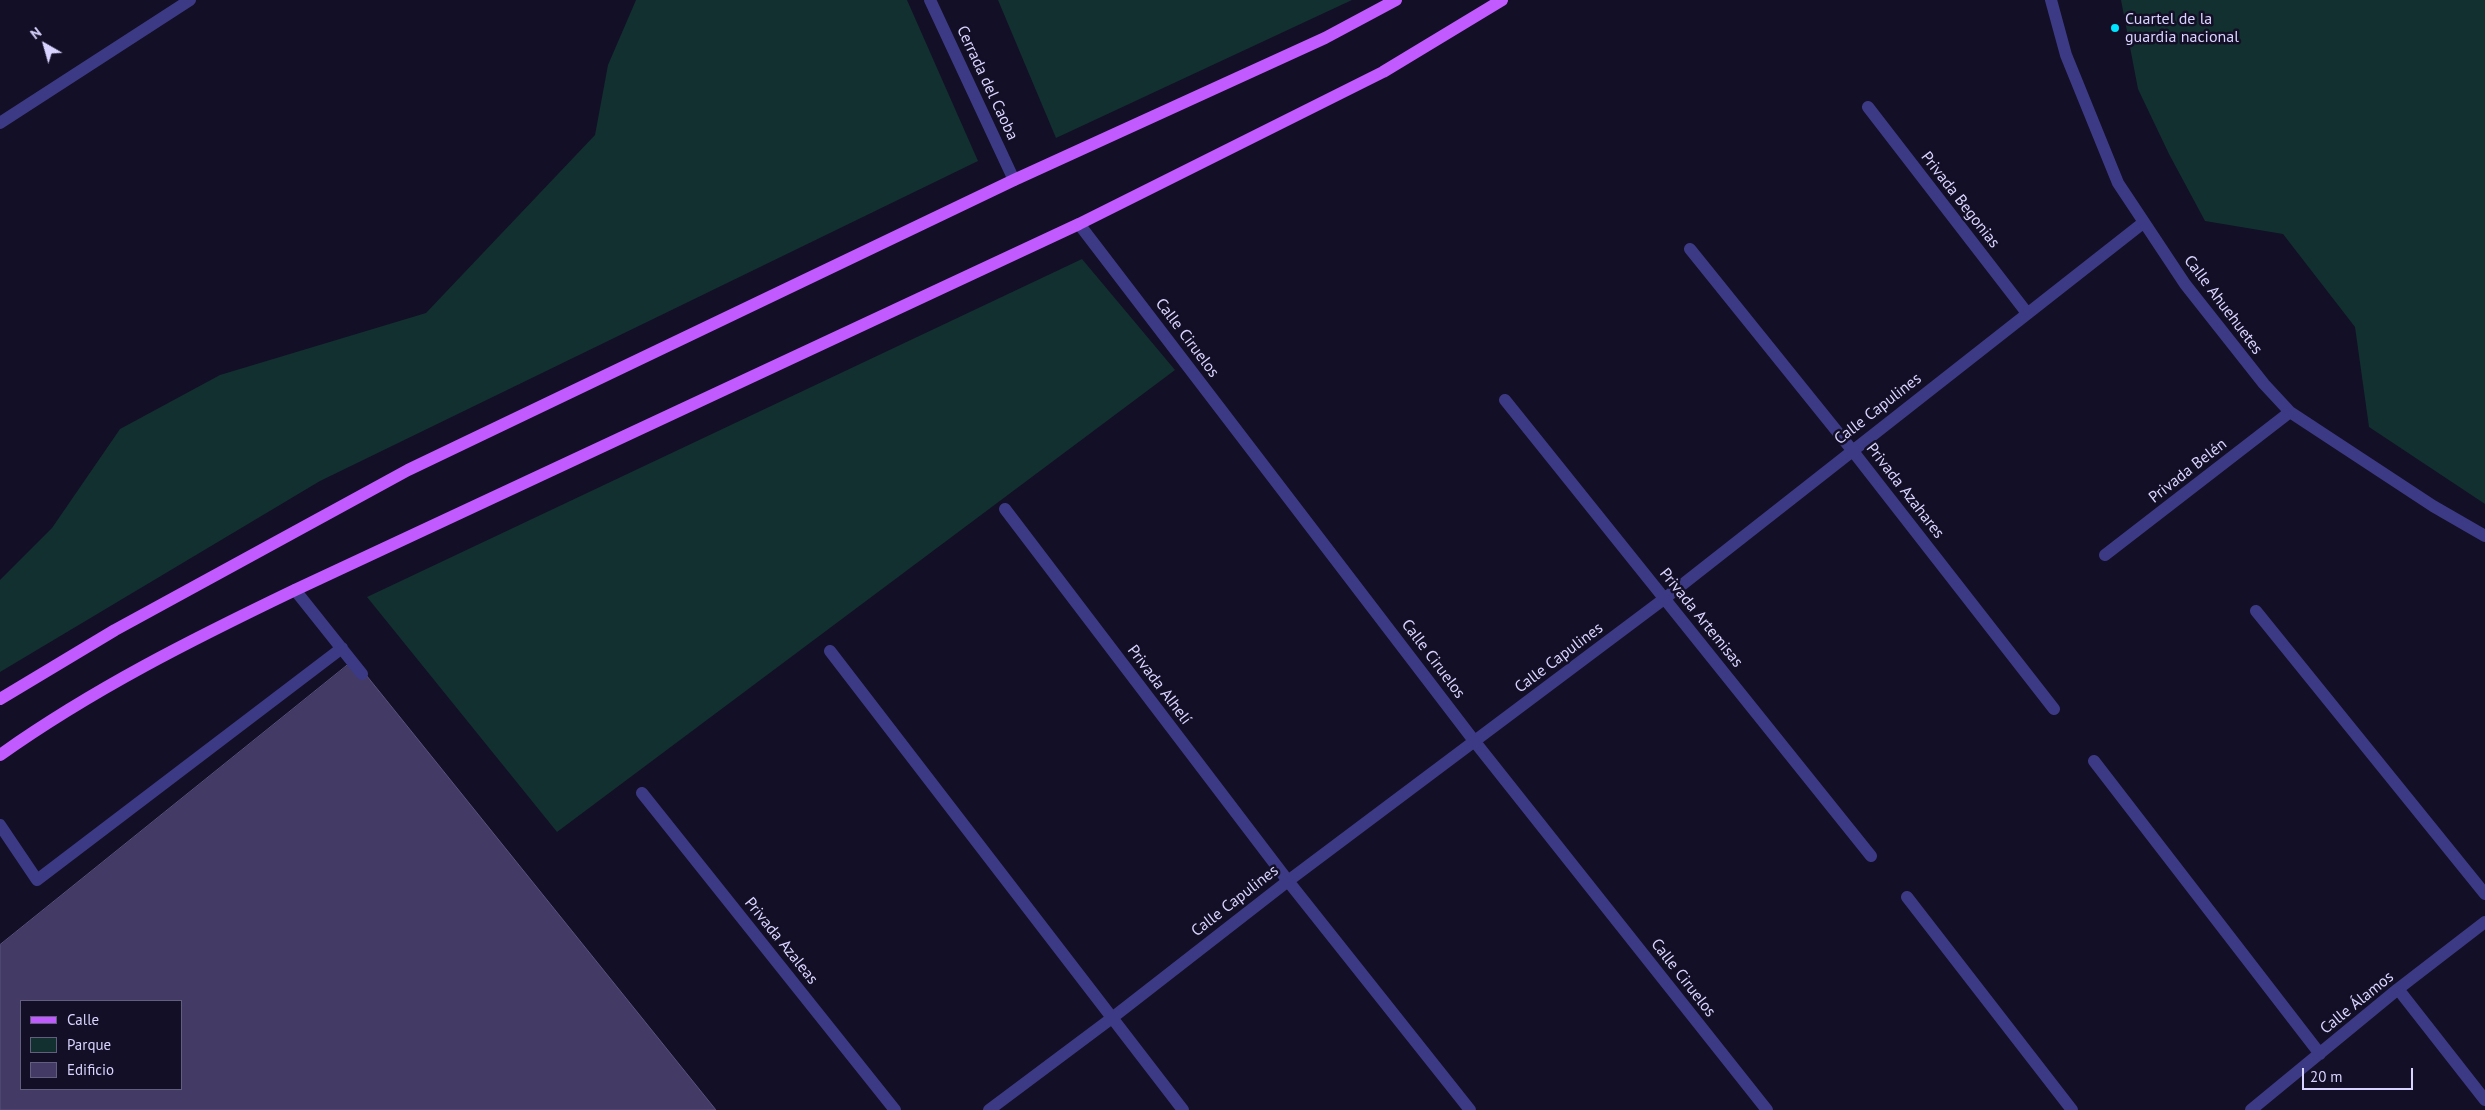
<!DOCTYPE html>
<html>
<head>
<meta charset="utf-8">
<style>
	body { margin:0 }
	#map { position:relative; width:2485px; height:1110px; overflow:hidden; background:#130f26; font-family:"PT Sans",sans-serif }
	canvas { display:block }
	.legend { position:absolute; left:20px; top:1000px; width:162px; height:90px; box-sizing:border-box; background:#130f26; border:1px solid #625e7d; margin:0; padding:6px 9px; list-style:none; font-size:15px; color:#d9d4ff }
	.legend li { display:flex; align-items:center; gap:10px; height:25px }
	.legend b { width:25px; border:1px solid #625e7d }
	.north { position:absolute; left:20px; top:20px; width:50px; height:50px; -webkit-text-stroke:4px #130f26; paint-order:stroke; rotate:322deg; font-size:14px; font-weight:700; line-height:20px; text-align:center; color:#d9d4ff }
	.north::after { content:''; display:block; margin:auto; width:18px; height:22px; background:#d9d4ff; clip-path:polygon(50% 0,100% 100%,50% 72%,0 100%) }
	.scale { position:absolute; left:2302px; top:1068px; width:111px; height:22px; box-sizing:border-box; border:2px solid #d9d4ff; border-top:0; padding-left:6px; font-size:15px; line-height:18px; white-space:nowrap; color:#d9d4ff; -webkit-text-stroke:4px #130f26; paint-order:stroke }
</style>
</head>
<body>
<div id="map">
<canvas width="2485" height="1110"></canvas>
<ul class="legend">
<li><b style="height:6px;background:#c25bff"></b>Calle</li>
<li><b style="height:14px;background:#12302f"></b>Parque</li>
<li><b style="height:14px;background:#433a66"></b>Edificio</li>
</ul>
<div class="north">N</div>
<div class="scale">20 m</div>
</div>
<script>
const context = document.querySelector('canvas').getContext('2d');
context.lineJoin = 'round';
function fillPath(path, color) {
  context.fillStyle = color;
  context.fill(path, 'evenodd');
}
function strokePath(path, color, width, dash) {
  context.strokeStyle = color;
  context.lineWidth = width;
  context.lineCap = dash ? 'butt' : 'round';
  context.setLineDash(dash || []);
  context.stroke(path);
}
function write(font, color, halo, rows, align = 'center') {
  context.font = font + ' "PT Sans",sans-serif';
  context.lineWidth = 5;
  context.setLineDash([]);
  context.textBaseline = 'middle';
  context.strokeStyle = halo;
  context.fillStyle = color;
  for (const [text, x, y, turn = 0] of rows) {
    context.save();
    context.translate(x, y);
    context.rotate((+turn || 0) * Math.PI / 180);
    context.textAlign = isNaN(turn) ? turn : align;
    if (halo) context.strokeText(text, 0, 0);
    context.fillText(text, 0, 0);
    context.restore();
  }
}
const green = new Path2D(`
	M636,0H907L978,161L320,481L0,672V580L52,528L120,429L220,375L426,313L595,135L608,65Z
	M998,0H1352L1056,138Z
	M2121,0H2485V504L2369,427L2355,327L2283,234L2205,221L2169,154L2138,89Z
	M1082,259L1175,370L557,832L367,597Z`);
const building = new Path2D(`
	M354,660L716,1110H0V945ZM21,1001H181V1089H21Z`);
const minor = new Path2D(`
	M930,0L1014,180
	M2051,0L2066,55L2118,183L2185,284L2264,384L2290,412L2433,506L2485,536
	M1868,107L2027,313
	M0,123L190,0
	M1079,224L1475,742L1767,1110
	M1690,249L1852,450L2054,709
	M1505,400L1871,856
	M1005,509L1288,881L1470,1110
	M2105,555L2290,412
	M295,590L362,674
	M2256,611L2485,894
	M830,651L1183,1110
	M2094,761L2320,1054
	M642,793L895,1110
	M0,825L37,880L342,648
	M1907,897L2072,1110
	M2398,989L2485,1100
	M989,1110L1112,1018L1288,881L1664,599L2143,223
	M2251,1110L2398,989L2485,922`);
const major = new Path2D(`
	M0,699L115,630L408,470L1014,180L1325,38L1396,0
	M0,755C93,689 193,639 295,590L1079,224L1383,72L1502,0`);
const markers = [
	[2115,28,5,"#00e5ff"]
];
const poiNames = [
	["Cuartel de la",2125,19],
	["guardia nacional",2125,37]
];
const streetNames = [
	["Cerrada del Caoba",987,83,65],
	["Privada Begonias",1960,200,52],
	["Calle Ahuehuetes",2223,305,53],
	["Calle Ciruelos",1187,338,53],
	["Calle Capulines",1878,409,-38],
	["Privada Belén",2188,471,-38],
	["Privada Azahares",1905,491,52],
	["Privada Artemisas",1701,618,51],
	["Calle Capulines",1559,658,-37],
	["Calle Ciruelos",1433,659,53],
	["Privada Alhelí",1159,685,53],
	["Calle Capulines",1235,901,-38],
	["Privada Azaleas",781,941,51],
	["Calle Ciruelos",1683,978,52],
	["Calle Álamos",2357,1003,-39]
];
fillPath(green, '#12302f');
fillPath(building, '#433a66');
strokePath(building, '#5a527e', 1);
strokePath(minor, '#3d3a85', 12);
strokePath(major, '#c25bff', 12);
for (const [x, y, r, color] of markers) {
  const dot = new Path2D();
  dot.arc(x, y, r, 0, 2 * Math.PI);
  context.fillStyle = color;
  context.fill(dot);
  strokePath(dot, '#130f26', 2);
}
write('16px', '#d9d4ff', '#130f26', poiNames, 'left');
write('16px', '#d9d4ff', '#130f26', streetNames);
</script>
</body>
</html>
